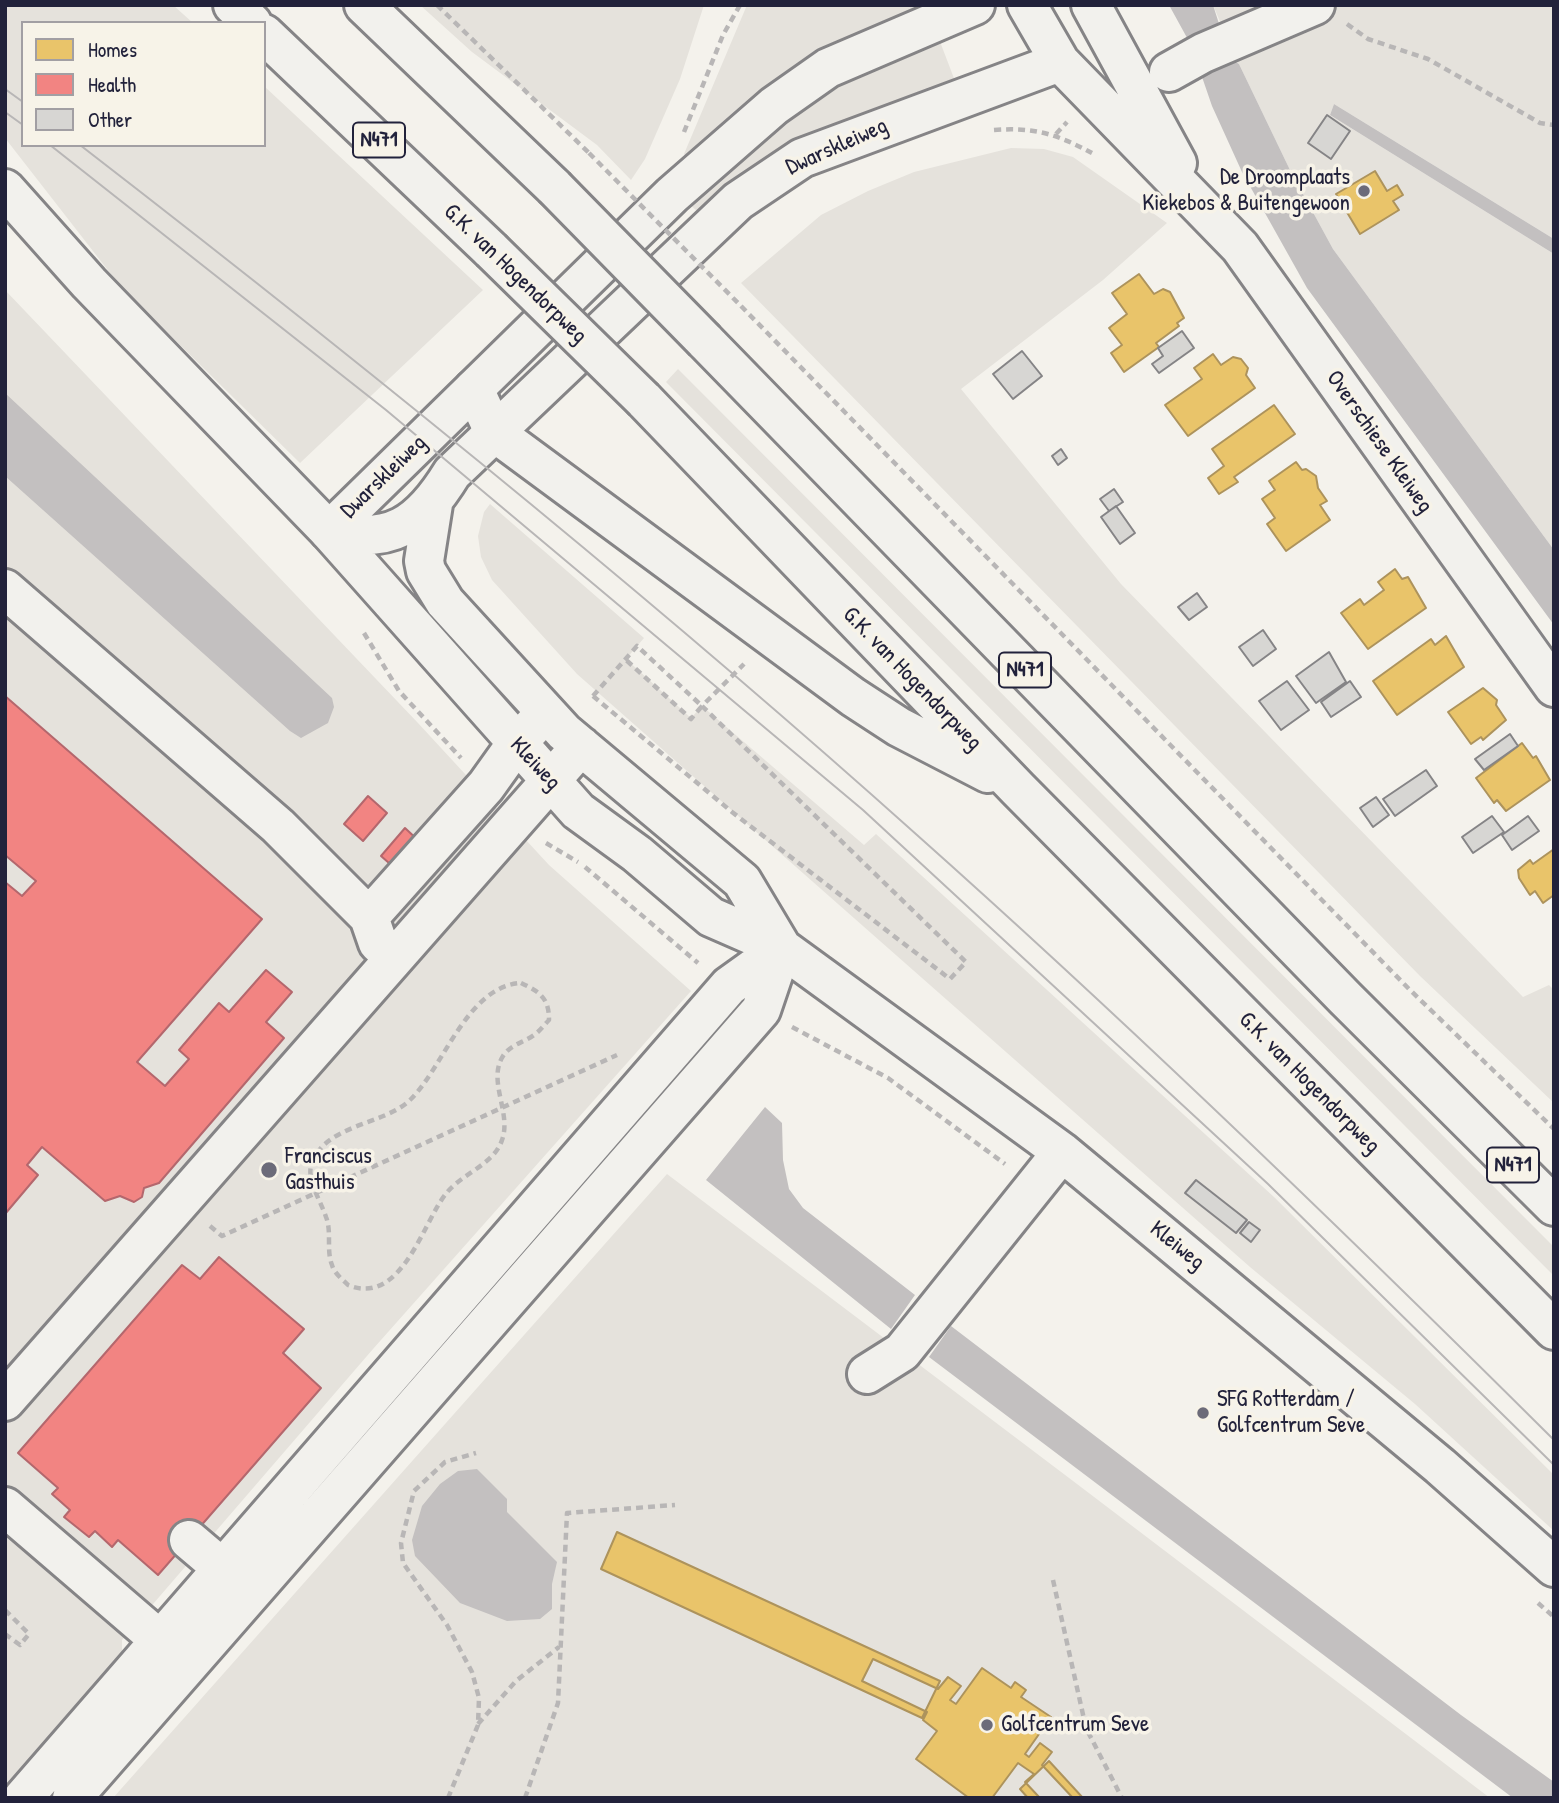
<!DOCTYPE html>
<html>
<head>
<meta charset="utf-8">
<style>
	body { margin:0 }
	#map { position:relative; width:1559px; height:1803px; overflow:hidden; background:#f4f2ec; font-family:"Patrick Hand",sans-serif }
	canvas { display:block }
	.frame { position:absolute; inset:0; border:7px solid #22223b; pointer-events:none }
	.legend { position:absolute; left:21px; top:21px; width:245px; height:126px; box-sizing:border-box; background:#f7f3e8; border:2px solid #a29fa3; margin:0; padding:9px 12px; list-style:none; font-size:21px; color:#22223b }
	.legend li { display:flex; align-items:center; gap:14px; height:35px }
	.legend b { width:35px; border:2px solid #a29fa3 }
</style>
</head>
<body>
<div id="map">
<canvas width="1559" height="1803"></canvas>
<div class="frame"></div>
<ul class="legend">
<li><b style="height:19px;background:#e9c46a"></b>Homes</li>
<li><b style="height:19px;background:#f28482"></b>Health</li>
<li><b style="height:19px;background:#d7d6d3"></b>Other</li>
</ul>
</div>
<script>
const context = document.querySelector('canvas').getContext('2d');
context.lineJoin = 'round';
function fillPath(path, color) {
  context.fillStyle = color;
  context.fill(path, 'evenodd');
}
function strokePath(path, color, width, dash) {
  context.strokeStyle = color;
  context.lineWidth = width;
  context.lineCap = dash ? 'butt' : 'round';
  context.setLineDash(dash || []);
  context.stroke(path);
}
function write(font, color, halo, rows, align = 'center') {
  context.font = font + ' "Patrick Hand",sans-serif';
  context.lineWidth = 7;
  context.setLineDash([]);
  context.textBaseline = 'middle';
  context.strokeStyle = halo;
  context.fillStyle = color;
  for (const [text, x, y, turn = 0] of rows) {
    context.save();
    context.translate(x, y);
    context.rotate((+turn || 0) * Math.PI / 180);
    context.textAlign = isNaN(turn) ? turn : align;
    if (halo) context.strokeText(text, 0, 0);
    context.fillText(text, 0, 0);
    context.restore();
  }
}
const built = new Path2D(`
	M5,5H173L193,23H23V145H264V86L483,290L300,463L121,287L5,138Z
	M420,5H704L680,79L645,159L631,180L597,145L472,52Z
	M747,5H927L807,61L755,96L688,158L684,154Z
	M1213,5H1298L1224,31Z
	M1342,5H1554V239L1334,104L1330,115L1554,254V550L1333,249L1290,170L1239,64L1226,54Z
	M939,39L955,81L809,135L764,158L697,211L689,204L729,163L826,89Z
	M1011,148L1044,149L1073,157L1167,223L1103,280L961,389L1121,584L1523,997L1549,985L1554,990V1103L1420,976L741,283L821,215L868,191L914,172Z
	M5,290L418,723L549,865L691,991L373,1349L122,1640V1660L5,1796Z
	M678,369L1554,1247V1276L666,382Z
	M490,504L644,638L626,659L691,718L702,706L864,845L876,834L1274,1197L1554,1475V1531L1415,1404L1250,1267L577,674L492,580L481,557L478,536L484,512Z
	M667,1174L1077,1484L1490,1798H113Z`);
const water = new Path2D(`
	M1169,5H1213L1230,58L1239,64L1290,170L1333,249L1554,550V625L1307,288L1242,172L1212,106L1191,45Z
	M1334,104L1554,239V254L1330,115Z
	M5,393L332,698L334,707L328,723L301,738L290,731L5,476Z
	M765,1107L782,1123L783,1160L789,1189L803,1208L915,1295L891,1329L706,1180Z
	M951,1326L1461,1715L1554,1782V1798H1513L929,1357Z
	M477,1469L507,1499V1512L557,1562L552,1584V1609L540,1619L507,1621L460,1603L415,1556L412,1540L422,1506L440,1484L458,1471Z`);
const homes = new Path2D(`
	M1375,171L1387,191L1397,185L1403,195L1393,201L1399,210L1360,234L1336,194Z
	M1139,274L1154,294L1163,289L1170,292L1184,318L1177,323L1179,326L1156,343L1159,347L1124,372L1111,353L1122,345L1109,328L1127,314L1112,293Z
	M1213,354L1221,365L1233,357L1241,359L1248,368L1246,375L1255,388L1188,436L1165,405L1202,379L1194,368Z
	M1274,405L1295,434L1234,477L1238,482L1219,494L1208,478L1224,466L1212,449Z
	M1296,462L1302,470L1306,469L1316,476L1318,488L1327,501L1320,505L1330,520L1286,551L1267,524L1275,518L1262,499L1275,490L1269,481Z
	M1395,569L1402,579L1408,577L1426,608L1368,649L1341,613L1360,599L1364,605L1384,590L1378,582Z
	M1446,636L1464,667L1397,715L1373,681L1431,639L1435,645Z
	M1483,688L1497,700L1496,705L1506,720L1483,740L1481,737L1471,744L1448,712Z
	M1522,743L1533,758L1536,756L1550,780L1506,811L1497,800L1494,803L1476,778Z
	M1554,849V895L1543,903L1535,891L1530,895L1519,878L1518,870L1530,860L1533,864Z
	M617,1532L940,1681L922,1718L601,1569Z
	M873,1659L938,1689L948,1677L961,1686L950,1700L956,1704L982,1668L1011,1688L1015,1682L1026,1690L1021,1697L1051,1717L1025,1754L1029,1757L1040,1743L1052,1752L1042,1765L1073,1798H1040L1025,1782L1034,1774L1018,1763L992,1798H969L916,1759L937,1731L923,1720L927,1712L862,1681Z
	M1049,1761L1083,1798H1028L1020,1789Z`);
const health = new Path2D(`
	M5,696L262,919L137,1062L165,1086L189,1059L179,1050L219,1003L229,1012L266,970L292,992L266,1022L284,1038L159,1183L144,1188L142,1197L134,1202L120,1196L105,1201L42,1147L27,1165L38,1175L5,1214V882L22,896L36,881L5,855Z
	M368,796L387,813L363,841L344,824Z
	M405,828L422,844L398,871L381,856Z
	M219,1257L304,1329L283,1353L321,1388L158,1575L118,1540L112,1547L95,1531L89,1537L64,1517L70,1510L52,1494L58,1488L18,1453L182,1265L200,1279Z`);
const building = new Path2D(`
	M1327,115L1350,131L1331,159L1308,143Z
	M1182,331L1194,348L1159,373L1152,364L1163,356L1158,348Z
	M1022,351L1042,376L1013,399L993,374Z
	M1061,449L1067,458L1058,465L1052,456Z
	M1114,489L1123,502L1109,511L1100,499Z
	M1116,506L1135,533L1120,544L1101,517Z
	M1197,593L1207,607L1189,620L1178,607Z
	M1263,630L1276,649L1253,666L1239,647Z
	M1329,652L1346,682L1316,703L1296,676Z
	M1287,681L1309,710L1281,730L1259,701Z
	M1350,681L1361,697L1331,717L1321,702Z
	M1510,734L1518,746L1484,770L1475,759Z
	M1426,770L1437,786L1395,816L1383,799Z
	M1376,797L1389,815L1373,827L1360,808Z
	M1492,816L1504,832L1473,853L1462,837Z
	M1528,816L1539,831L1512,850L1502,835Z
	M1196,1180L1247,1220L1236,1233L1185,1193Z
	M1249,1222L1260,1230L1251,1242L1240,1233Z`);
const path = new Path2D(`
	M437,5L589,153
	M1347,24L1368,39L1428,59L1540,123L1554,125
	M994,130C1035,127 1056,134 1092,153
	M684,132L723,35L740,5
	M1056,134L1067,122
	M741,306L1409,989L1554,1129
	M364,633L399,691L461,758
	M593,696L732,812L950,979L966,962L702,706L744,664
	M593,696L637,646L702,706L691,719L625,659
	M546,843L578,862
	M585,867L698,963
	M521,983C540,992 549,998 549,1020C544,1025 540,1031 534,1035C523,1043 511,1044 503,1056C487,1081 512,1113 502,1140C494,1165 460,1174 445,1195C423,1223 401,1307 348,1285C342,1279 334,1273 332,1265C326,1250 332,1232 326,1217C322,1204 307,1180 311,1166C323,1124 383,1126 410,1100C444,1067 467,986 521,983Z
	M792,1027L888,1078L1005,1164
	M210,1226L222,1236L617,1055
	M1053,1580L1086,1728L1122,1798
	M1538,1603L1554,1617
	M5,1610L29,1634L20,1645L5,1634
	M478,1724L516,1681L559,1647
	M448,1798L478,1725L479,1698L472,1672L447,1625L403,1563L401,1543L414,1491L445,1462L476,1453
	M525,1798L558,1703L567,1513L675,1505`);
const minor = new Path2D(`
	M1027,5L1060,62L1240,247L1554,687
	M1091,5L1177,163
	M1169,72L1203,53L1315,5
	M433,504L424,561L426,571L445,602L564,732L742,881L782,948
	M329,531L578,811L637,854L711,917L782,948L1062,1152L1440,1466L1554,1567
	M329,531C391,545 420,525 452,473L738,201L802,158L1060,62
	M329,531L672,195L774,106L828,68L975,5
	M5,589L278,826L369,917L378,943L394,958
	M369,917L486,786L516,744L534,725
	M867,1374L902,1352L1062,1152
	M5,1401L581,746
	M5,1507L161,1641
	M189,1540L242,1585
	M23,1798L729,986L782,948
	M72,1798L761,1010L782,948`);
const major = new Path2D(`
	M233,5L252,23
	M364,5L554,187
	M264,34L491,250
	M5,189L89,283L329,531
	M705,341L1345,998L1554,1206
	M474,389L494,432L853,697L899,727L988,773
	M644,400L1018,789L1554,1330`);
const tram = new Path2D(`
	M5,89L23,102
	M5,112L23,125
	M50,145L386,410L863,810L1268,1184L1554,1465
	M80,145C366,366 648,594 917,835C1136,1030 1346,1233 1554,1440`);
const pathBridge = new Path2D(`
	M589,153L741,306`);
const majorBridge = new Path2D(`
	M554,187L705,341
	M491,250L644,400`);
const markers = [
	[1364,191,7,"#6c6b79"],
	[269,1170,9,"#6c6b79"],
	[1203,1413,7,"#6c6b79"],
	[987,1725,7,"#6c6b79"]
];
const shields = [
	[379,140,52],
	[1025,670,52],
	[1513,1165,52]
];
const shieldNames = [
	["N471",379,140],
	["N471",1025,670],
	["N471",1513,1165]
];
const streetNames = [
	["Dwarskleiweg",837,147,-24],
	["G.K. van Hogendorpweg",515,274,44],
	["Overschiese Kleiweg",1379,442,55],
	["Dwarskleiweg",384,477,-44],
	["G.K. van Hogendorpweg",912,679,46],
	["Kleiweg",535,764,47],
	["G.K. van Hogendorpweg",1309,1083,45],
	["Kleiweg",1177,1246,39]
];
const poiNames = [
	["De Droomplaats",1350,178,"right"],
	["Kiekebos & Buitengewoon",1350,204,"right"],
	["Franciscus",285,1157],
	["Gasthuis",285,1183],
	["SFG Rotterdam /",1217,1400],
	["Golfcentrum Seve",1217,1426],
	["Golfcentrum Seve",1001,1725]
];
fillPath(built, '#e5e2dc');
fillPath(water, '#c3c0c0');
fillPath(homes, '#e9c46a');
strokePath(homes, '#ad935c', 2);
fillPath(health, '#f28482');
strokePath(health, '#b4676d', 2);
fillPath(building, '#d7d6d3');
strokePath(building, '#858486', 2);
strokePath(minor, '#858486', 44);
strokePath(major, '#858486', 44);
strokePath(path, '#b8b6b6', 4.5, [7, 5]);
strokePath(minor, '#f2f1ed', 38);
strokePath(major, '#f2f1ed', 38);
strokePath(tram, '#b8b6b6', 2);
strokePath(majorBridge, '#858486', 44, []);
strokePath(pathBridge, '#b8b6b6', 4.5, [7, 5]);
strokePath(majorBridge, '#f2f1ed', 38);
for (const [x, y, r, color] of markers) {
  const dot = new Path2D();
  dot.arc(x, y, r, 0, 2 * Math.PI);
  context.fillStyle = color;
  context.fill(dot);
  strokePath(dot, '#f7f3e8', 2.5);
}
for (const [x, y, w] of shields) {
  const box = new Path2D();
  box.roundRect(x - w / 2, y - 17.5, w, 35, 5);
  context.fillStyle = '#f7f3e8';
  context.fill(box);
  strokePath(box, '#22223b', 2);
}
write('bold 21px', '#22223b', null, shieldNames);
write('23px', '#22223b', '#f7f3e8', streetNames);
write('23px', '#22223b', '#f7f3e8', poiNames, 'left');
</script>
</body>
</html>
